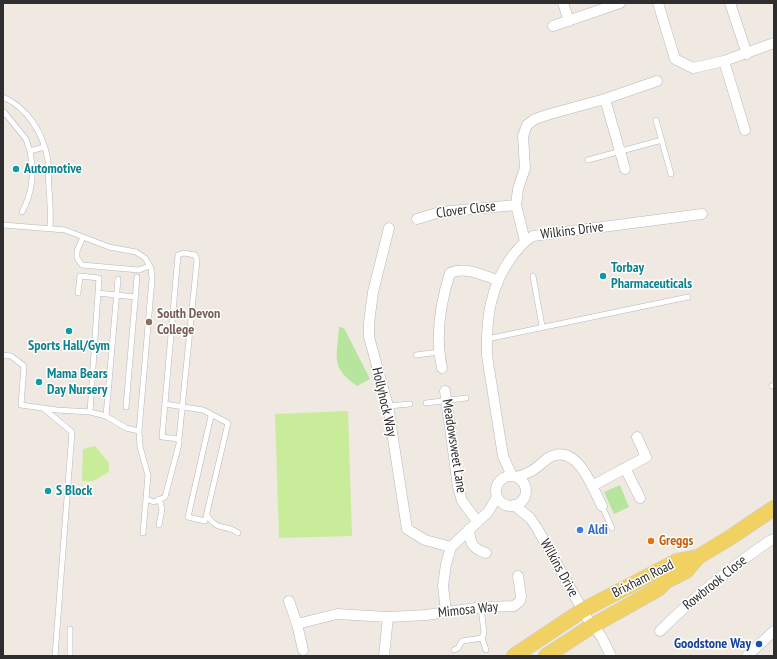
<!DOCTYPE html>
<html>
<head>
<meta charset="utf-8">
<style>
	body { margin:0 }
	#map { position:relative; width:777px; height:659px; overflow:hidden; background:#efe9e1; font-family:"PT Sans Narrow",sans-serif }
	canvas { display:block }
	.frame { position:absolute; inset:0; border:4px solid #2e2e2e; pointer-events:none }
</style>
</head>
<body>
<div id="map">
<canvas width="777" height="659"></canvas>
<div class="frame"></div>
</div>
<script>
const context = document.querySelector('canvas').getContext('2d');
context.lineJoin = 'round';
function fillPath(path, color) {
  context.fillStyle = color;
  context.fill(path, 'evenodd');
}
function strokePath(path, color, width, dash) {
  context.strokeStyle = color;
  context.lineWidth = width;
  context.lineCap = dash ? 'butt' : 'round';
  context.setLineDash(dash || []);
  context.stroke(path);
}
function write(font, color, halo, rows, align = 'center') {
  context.font = font + ' "PT Sans Narrow",sans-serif';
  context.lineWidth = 3;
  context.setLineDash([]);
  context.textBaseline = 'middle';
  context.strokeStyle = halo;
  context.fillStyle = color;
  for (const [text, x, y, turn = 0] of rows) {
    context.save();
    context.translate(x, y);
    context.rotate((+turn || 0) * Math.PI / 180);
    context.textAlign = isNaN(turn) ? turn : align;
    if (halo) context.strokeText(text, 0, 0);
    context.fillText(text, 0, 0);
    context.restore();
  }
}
const green = new Path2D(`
	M339,327L344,328L370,379L357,386C330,367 337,357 339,327Z
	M620,485L629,507L614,514L604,492Z`);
const pitch = new Path2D(`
	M348,411L352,536L279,538L275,414Z
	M95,446L109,463V472L93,481H82L83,449Z`);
const service = new Path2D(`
	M3,97C28,108 43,133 48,160C49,169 48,179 49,188C50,202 51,214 50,228
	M3,114L4,112L26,139L30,151L44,147
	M656,120L671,174
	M588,160L662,140
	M22,212C33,192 34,173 30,151
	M3,225L65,230L109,247L136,252L145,258L151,268L152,279L139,431L140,447L148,475L143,533
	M83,237L77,251V258L82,265L139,270L149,266
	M533,276L542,326
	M78,293L80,276L99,278L90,412
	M98,293L135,297
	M487,339L688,297
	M3,355L11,356L24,366L21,405L57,410L90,412L106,416L126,428L139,431
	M416,355L439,352
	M772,386L774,385
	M426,403L466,398
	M165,404L203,410L228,423L205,521L188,517L211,416
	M388,406L410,404
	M126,407L137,277
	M43,408L72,432L55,656
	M106,416L118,279
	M146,499L154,502L165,497L179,444V439L162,437L178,255L184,253L195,255L197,260L179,439
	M602,506L612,528
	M207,515C218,533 226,523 238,533
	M159,525L162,509L159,499
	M70,629V656
	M482,638L486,650
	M454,650L458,648L462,641L482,638L484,633L481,607`);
const minor = new Path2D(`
	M563,3L569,21
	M658,3L675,59L693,68L724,61L774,43
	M730,3L747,54
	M553,26L620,3
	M724,61L745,130
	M605,99L625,169
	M417,219L440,212L516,205
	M389,228L373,292L369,323V337L388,406L407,529L425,540L451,547
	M525,241L516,205L518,189L525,168L523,136L527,125L535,119L550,114L605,99L657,81
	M442,368C435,336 440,304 450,273C465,266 482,275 497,280
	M445,391L458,487L462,501L477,521
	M625,468L640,498
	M512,476L503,456L487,356C486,318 490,286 513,255C519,248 524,241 533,236L702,214
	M496 491a15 15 0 1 1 30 0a15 15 0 1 1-30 0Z
	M516,477C523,475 530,473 536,468C540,465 544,461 548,458C577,441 592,487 602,506
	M592,486L646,457L637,437
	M514,505L530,518L537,528L587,618L601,636L611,656
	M469,529C470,542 472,549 486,553
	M289,601L297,624L303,650
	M446,612L443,586L446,564L451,547L488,512L497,497
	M297,624L337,614L388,617L426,615L483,607L514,606L520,601L521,596L518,576
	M660,631C694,597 731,567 771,540L774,539
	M384,656L388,617
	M747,656L774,631`);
const primary = new Path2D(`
	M514,656L583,610L677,561L698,557L731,537L774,508
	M546,656L592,626L658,589L666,581L686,571L698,557`);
const markers = [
	[16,169,4,"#0f9aa8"],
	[603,276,4,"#0f9aa8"],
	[149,322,4,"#8d6e63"],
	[69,331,4,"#0f9aa8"],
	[39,382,4,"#0f9aa8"],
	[48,491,4,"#0f9aa8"],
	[580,530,4,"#3f7fe0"],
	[651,541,4,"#e8710a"],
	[759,644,4,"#1a4fb4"]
];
const cultureNames = [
	["Automotive",24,169],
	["Torbay",611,268],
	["Pharmaceuticals",611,284],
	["Sports Hall/Gym",69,346,"center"],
	["Mama Bears",47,374],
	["Day Nursery",47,390],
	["S Block",56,491]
];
const streetNames = [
	["Clover Close",466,210,-7],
	["Wilkins Drive",572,231,-7],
	["Hollyhock Way",384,402,77],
	["Meadowsweet Lane",454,446,81],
	["Wilkins Drive",559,568,61],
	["Brixham Road",643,579,-27],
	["Rowbrook Close",715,583,-39],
	["Mimosa Way",468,610,-6]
];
const educationNames = [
	["South Devon",157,314],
	["College",157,330]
];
const shopNames = [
	["Aldi",588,530]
];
const foodNames = [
	["Greggs",659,541]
];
const transitNames = [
	["Goodstone Way",751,644]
];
fillPath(green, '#b6e59e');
fillPath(pitch, '#c9ec9a');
strokePath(service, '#b4b7c1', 6);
strokePath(minor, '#b4b7c1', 11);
strokePath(primary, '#c9c9c9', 16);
strokePath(service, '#fff', 5);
strokePath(minor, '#fff', 10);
strokePath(primary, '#f2d163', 15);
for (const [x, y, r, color] of markers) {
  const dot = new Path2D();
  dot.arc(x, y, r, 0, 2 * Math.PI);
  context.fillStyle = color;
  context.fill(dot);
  strokePath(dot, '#fff', 1.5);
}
write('bold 14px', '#0d838f', '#fff', cultureNames, 'left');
write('14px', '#2e2e2e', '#fff', streetNames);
write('bold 14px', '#785e54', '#fff', educationNames, 'left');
write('bold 14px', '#366cbe', '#fff', shopNames, 'left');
write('bold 14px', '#c56008', '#fff', foodNames, 'left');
write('bold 14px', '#164399', '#fff', transitNames, 'right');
</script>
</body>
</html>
